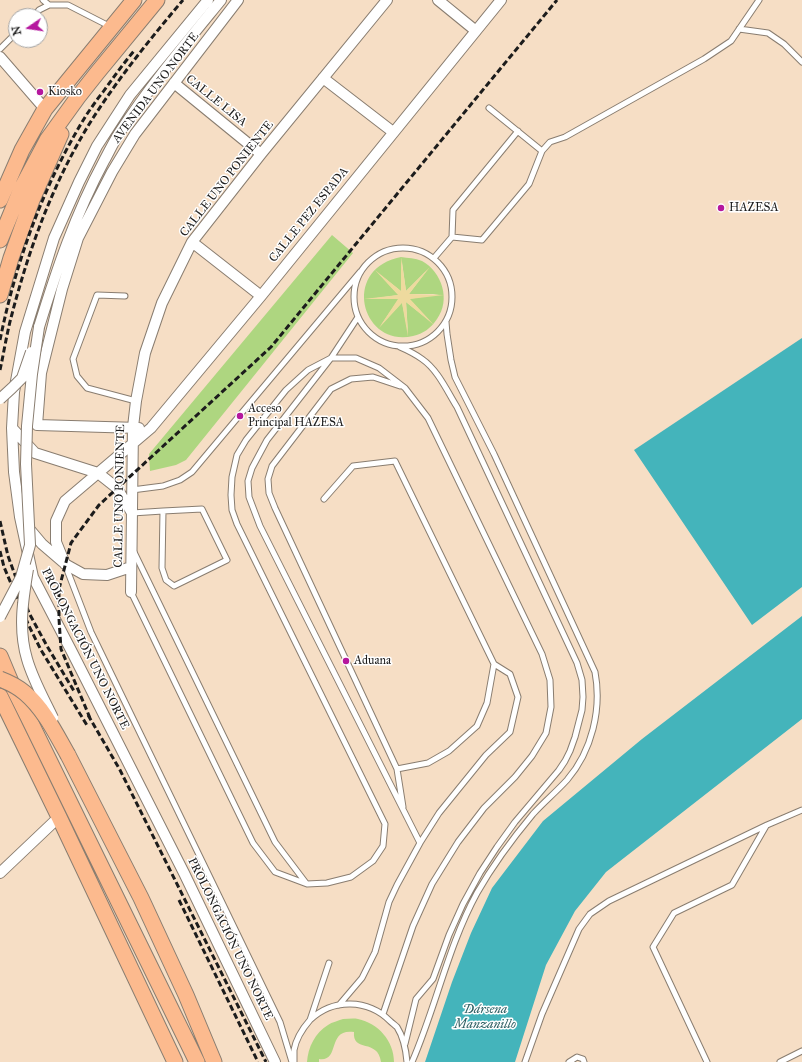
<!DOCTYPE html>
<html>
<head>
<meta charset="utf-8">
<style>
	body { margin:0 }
	#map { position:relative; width:802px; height:1062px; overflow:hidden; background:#f6dec5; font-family:"IM FELL Great Primer",serif }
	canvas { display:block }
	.north { position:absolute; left:8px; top:8px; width:40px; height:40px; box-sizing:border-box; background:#fff; border:1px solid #a4a4a4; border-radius:50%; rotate:257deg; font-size:11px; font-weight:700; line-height:16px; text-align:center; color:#1c1c1c }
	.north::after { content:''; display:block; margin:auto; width:14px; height:18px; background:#b5179e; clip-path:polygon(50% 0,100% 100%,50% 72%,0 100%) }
</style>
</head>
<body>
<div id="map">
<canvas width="802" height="1062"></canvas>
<div class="north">N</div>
</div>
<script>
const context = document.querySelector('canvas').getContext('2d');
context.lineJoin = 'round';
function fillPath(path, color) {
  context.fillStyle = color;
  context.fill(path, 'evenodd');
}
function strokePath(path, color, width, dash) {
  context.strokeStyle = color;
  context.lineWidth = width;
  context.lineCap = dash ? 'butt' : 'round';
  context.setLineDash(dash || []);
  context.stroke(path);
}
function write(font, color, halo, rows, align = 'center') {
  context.font = font + ' "IM FELL Great Primer",serif';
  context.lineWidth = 3;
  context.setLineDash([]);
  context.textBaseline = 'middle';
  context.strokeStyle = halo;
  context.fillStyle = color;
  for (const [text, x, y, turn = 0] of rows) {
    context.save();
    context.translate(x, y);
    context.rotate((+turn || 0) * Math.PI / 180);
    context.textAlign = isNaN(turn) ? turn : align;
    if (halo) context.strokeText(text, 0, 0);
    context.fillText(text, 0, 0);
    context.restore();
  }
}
const green = new Path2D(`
	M332,235L353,253L186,460L176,465L150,471L149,454Z
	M401,257C408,258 415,258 422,261C442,272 451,300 437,319C431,328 423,334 413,336C362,348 340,269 401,257ZM402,262L406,291L427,270L409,294H439L409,299L430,321L406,302L408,333L402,302L381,325L399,299H369L399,295L378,273L402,292Z
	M343,1019C348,1019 353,1018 358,1019C378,1023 394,1041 394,1062H381C378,1038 352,1053 354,1032C326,1028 341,1062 319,1059V1062H307C308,1047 315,1033 328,1025C332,1022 338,1021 343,1019Z`);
const sand = new Path2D(`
	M401,257L406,291L430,267L409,294L444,295L410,299L434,325L406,302L408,337L402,303L379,328L398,299H364L398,295L375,270L401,291Z`);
const water = new Path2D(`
	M802,338V587L752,625L634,450Z
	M802,616V719L606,872L575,911L546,965L515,1062H425L452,982L471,933L492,888L543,821L642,739Z`);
const lane = new Path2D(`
	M43,0L49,5
	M34,16L39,10L49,5H68L111,27
	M739,29L768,33L784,44L802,62
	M0,49L16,33
	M489,108L542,151
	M452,237L453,210L518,131
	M354 297a49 49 0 1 1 98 0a49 49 0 1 1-98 0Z
	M434,258L452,237L482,240L529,184L542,151L550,142L565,137L704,59L731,41L759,0
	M125,296L97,295L73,359L77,376L87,388L136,401
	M358,317L331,358L267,440L252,468L248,481L249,497L260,526L420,843
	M400,347C407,350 415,354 422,359C438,370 447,391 457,407L577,663L582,680L583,697L582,710L575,737L570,751L565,761L559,770L515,822L497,847L480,873L463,904L449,935L433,979L416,999L405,1044
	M400,386L373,377L351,379L331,389L272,466L268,479L269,493L275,508L397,769L403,807
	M132,490L163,486L180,480L192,472L360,272
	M324,499L353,466L395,461L494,664L510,674L518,697L510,732L486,755L439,813L420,843L397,885L389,902L375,952L362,978L339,1005
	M202,509L227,560L174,586L166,580L162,568L163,511Z
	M132,513L163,511
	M134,552L275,842L306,883
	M66,567L91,632L280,1022L292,1062
	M131,592L253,843L275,872L307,884L327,883L351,877L373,861L383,846L385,824L237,524L232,510L231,495L232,477L237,455L246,440L286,390L308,370L331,358H356L379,368L405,388L428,418L542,654L550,680L551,707L546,733L532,756L515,777L484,808L458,842L432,884L413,926L383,1014
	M397,769L428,763L449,751L477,726L487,703L494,664
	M310,1020L329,963
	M294,1062C294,1058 294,1054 294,1050C296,1039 303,1028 310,1020C333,998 368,999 390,1021C392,1023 395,1025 397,1027C404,1038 406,1050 407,1062
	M412,1062C436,1007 448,946 477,893C493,865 513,838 533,814C544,802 556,792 567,780C592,751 602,709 595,672L494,454L455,377L451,360L447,334L446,322
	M525,1062L542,1014L579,929L590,914L609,901L767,825L802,810
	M569,1062L577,1057L583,1059L584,1062
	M707,1062L653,947L674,913L732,885L766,826
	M780,1062L802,1051`);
const street = new Path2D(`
	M208,0L130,95L97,146L79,182L54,238L25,332L14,392L12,428L14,472L20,517L33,577L72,652L184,873L275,1062
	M438,0L476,31
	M0,57L45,109
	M323,78L393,132
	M174,83L261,154
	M192,242L261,296
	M39,327C57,269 75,215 104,161C109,152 114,141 120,132C150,86 186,43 221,0
	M12,428L35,453L98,473L117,488L132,513
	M139,428L37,425L41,373L62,289L78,238L112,172L135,134L238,0
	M26,525L42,544L63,562
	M131,567L107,575L83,574L65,564L56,542V521L65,501L151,428L261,296L501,0
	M131,592L133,427L136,401L145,353L162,303L192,242L261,154L387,0
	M0,873L59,817`);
const primary = new Path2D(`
	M0,200L22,150L45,109L134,0
	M0,240L22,187L47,140L78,97L97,73L157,0
	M0,295L11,258L32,200L61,134
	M0,656L13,687L28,717L197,1062
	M0,696L59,817L175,1062
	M68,755L141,898L186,995L214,1062`);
const rail = new Path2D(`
	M0,340C16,261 44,183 87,114C92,107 97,99 103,92C113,78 123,64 134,51
	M0,370C4,352 7,332 12,314C30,245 55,178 93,118C120,76 151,38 183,0
	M0,521L8,556L29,613L47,646L74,691
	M0,551L4,567L29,626L41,650L88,727
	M88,715L120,770L266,1062
	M90,718L61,649L59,619V589L71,543L99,505L271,347L557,0
	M179,900L258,1062`);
const streetBridge = new Path2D(`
	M0,399L12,388L22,378L31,352
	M28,569C23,599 18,629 27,659C33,680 44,699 53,718
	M0,617L21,577L30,545L26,464L27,426L32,374L39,327`);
const primaryBridge = new Path2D(`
	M0,679C8,682 18,687 25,693C44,709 56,734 68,755`);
const markers = [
	[40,92,4,"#b5179e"],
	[721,208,4,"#b5179e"],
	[240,416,4,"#b5179e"],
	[346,661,4,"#b5179e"]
];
const streetNames = [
	["AVENIDA UNO NORTE",156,88,-53],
	["CALLE LISA",216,101,39],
	["CALLE UNO PONIENTE",227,179,-52],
	["CALLE PEZ ESPADA",309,215,-51],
	["CALLE UNO PONIENTE",120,496,-89],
	["PROLONGACIÓN UNO NORTE",85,649,63],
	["PROLONGACIÓN UNO NORTE",230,939,64]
];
const poiNames = [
	["Kiosko",48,92],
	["HAZESA",729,208],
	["Acceso",248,409],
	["Principal HAZESA",248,423],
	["Aduana",354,661]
];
const waterNames = [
	["Dársena",485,1010],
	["Manzanillo",485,1025]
];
fillPath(green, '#aed680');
fillPath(sand, '#eeda9e');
fillPath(water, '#44b4bb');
strokePath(lane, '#897d70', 7);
strokePath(street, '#897d70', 12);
strokePath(primary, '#897d70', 17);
strokePath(lane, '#fff', 5);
strokePath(street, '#fff', 10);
strokePath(primary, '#fcba8e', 15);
strokePath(rail, '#1c1c1c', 3, [6, 3]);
strokePath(streetBridge, '#897d70', 12, []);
strokePath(primaryBridge, '#897d70', 17, []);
strokePath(streetBridge, '#fff', 10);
strokePath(primaryBridge, '#fcba8e', 15);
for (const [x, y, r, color] of markers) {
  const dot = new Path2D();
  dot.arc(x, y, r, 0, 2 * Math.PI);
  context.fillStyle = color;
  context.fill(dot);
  strokePath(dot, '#fff', 1.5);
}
write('12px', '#1c1c1c', '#fff', streetNames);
write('12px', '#1c1c1c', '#fff', poiNames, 'left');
write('italic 13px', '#2e6064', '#fff', waterNames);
</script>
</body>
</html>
